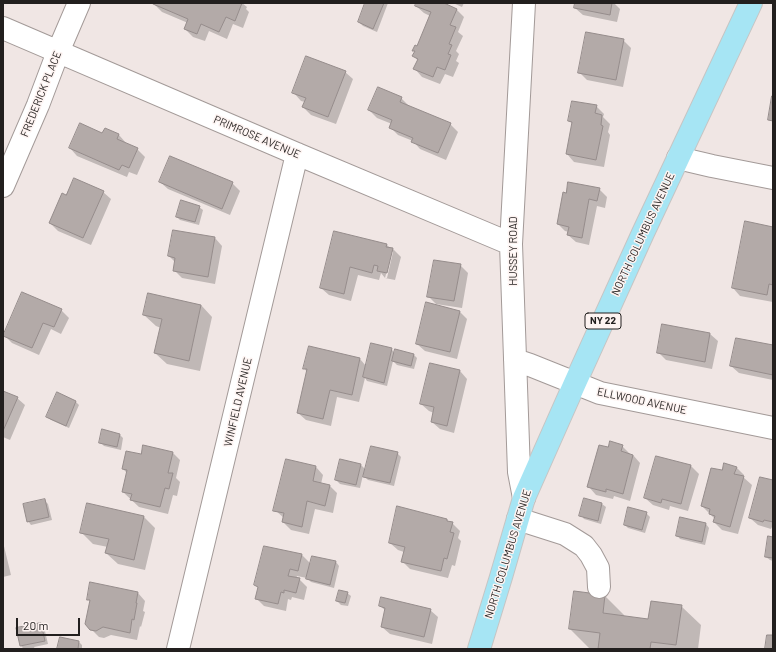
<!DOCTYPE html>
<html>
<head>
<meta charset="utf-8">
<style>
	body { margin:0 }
	#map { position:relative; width:776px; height:652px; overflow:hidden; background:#f0e6e4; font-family:Barlow,sans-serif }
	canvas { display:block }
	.frame { position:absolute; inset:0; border:4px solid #221f1e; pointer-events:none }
	.scale { position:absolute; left:16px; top:618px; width:64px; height:18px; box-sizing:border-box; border:2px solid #221f1e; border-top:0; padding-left:5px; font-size:12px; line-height:14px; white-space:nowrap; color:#221f1e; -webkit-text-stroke:3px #fdf3f1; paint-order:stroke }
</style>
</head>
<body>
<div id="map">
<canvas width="776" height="652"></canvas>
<div class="frame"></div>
<div class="scale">20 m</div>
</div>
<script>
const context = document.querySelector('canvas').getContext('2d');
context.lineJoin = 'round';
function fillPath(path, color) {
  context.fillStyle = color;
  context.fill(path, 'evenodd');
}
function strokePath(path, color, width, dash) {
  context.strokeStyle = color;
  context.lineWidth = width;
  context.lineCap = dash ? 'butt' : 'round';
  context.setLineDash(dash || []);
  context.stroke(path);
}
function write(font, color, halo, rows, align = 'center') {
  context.font = font + ' Barlow,sans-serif';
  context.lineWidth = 3;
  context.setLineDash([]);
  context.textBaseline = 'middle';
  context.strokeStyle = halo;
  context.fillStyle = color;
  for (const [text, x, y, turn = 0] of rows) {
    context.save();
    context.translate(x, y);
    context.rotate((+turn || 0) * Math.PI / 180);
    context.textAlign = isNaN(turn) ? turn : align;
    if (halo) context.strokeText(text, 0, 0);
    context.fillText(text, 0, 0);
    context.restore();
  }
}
const shadow = new Path2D(`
	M154,3H242L247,7L246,9L249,12L243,28L233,24L227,39L209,31L205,41L193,37L185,29L188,23L162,12L154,4Z
	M367,3H388L377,32L363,26L359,22Z
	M417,3H441L457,10L464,17L458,32L463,36L456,51L459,54L456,61L459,63L453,77L445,74L440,84L422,77L415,69L418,61L414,56L415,52L414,50L418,47L430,16L424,13L416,6Z
	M453,3H464L462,7Z
	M576,3H614L620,9L617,22L583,15L575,8Z
	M623,40L631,48L623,87L587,80L579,72Z
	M345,72L353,79L336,124L311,115L303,107L305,102L301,101L294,93Z
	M401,98L409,106L450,124L458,132L446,160L420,149L413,141L398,135L390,127L392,124L377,118L369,110Z
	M596,106L604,114L603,117L610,124L608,132L610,135L604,167L574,162L567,154L573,124L569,121Z
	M105,129L119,135L126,143V144L137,149L145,157L137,175L129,172L127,177L77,156L70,148L103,134Z
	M160,182L232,183L240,191L230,215L168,189Z
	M599,189L607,197L605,208L597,206L589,245L576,242L568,235L569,232L565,231L558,224L567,194Z
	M103,192L111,199L91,245L58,231L50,223Z
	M199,207L203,210L199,225L180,220L177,217Z
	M773,228V302L740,296L733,288Z
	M335,232L387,245L391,249H393L401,257L395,280L385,278H387L393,252L392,251L385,278L381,273L379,280L358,275L351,301L329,295L321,288Z
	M215,238L222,246L215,284L182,278L174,270L176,263L169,256Z
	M460,265L468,273L462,308L436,304L428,296Z
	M149,294L201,305L212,317L200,371L167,364L155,353L161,328L156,326L144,315Z
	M61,310L69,318L61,334L51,329L39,355L12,343L4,335Z
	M459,311L467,319L457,359L425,351L417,344Z
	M663,325L710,334L718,341L712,369L666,360L658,352Z
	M773,346V380L739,373L731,366Z
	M309,347L360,359L366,366L391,349L395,353L413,354L417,358L414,369L397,365L393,361L387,386L367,381L365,378L359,402L337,397L331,426L306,420L298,413L307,372L304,368Z
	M460,371L467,379L454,433L440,429L432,422L434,413L429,411L421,404Z
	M3,392L17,398L25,405L10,440L3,437Z
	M57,394L76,402L79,405L69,428L51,420L47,417Z
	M120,435L123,438L121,450L104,446L100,442Z
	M622,446L630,454V455H633L640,463L630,501L614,496L613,499L596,495L589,487L609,449Z
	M173,453L180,460L176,478L180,482L177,496L173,495L168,514L139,507L123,492L127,473L123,469L142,455Z
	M397,453L401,457L394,486L368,480L363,475L360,488L340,484L336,480L341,461L361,465L366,470Z
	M657,457L691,466L699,474L688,511L670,506L669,510L653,505L645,498Z
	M316,467L323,475L321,484L330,486L337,493L333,513L315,509L309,534L291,530L283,522L284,518L275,510Z
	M736,467L744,475L743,477L752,485L738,534L722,530L714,522L715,519L702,506L722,472Z
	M773,481V527H772L771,529L758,525L750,518Z
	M585,499L602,504L606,507L601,524L584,519L581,515Z
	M44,500L48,504L52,520L31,525L28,521Z
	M88,504L144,517L155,528L145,570L118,564L106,553L108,547L93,544L81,532Z
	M646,513L650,517L645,533L628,528L625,525Z
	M447,520L450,523H452L460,531L458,538L461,541L455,566L452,565L448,578L410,569L402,561L404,552L398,550L390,543Z
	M706,524L709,528L705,545L680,539L677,535Z
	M773,538V561L770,560L766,557Z
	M3,542L11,575L3,577Z
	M302,555L311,564L336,562L339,566L334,588L311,582L307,578L297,576L296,579H299L307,587L304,600L292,597L291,600L288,599L286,611L264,606L256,598L259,588L256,585Z
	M138,593L145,601L143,611L145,612L141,627L140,626L137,640L111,635L104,638L99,637L91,629V602L88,599Z
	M347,593L351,596L348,606L341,605L337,601Z
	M605,596L624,615V617L649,620L681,606L701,625L698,649L589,648L570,629Z
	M380,606L430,610L438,617L432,644L390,634L382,627L386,611Z
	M40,624L44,627L48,644L34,647L35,649H24L21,646Z
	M79,642L82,645V649H58Z`);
const building = new Path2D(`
	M153,3H242L235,21L226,17L219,32L201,24L197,34L184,29L188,19L153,4Z
	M365,3H384L373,29L358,22Z
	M416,3H444L457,9L450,25L456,27L449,44L452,45L448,54L451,55L445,70L437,67L433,77L413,69L418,59L412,56L415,51H412L415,45L417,46L431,12L415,6Z
	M575,3H612L610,15L574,8Z
	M586,32L624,39L616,80L578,73Z
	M306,56L346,71L328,117L302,107L306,98L292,93Z
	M378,87L402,97L400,102L451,123L438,153L411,142L413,138L389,128L392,120L368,110Z
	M772,96H773V121L768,120Z
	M572,101L597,105L595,113L602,115L601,125L603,126L596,160L566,154L572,122L568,121Z
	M80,123L102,133L105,128L119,134L117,139L138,148L129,168L122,165L119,170L69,148Z
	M170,156L233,182L222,209L159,182Z
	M74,178L104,191L83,238L49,223L62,193L66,195Z
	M568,182L600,188L597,201L589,199L582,238L567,235L569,227L557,224L563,192L566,193Z
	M181,200L200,206L195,222L176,217Z
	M745,221L773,227V285L769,284L767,295L732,288Z
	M173,230L215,237L208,277L173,271L175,258L168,256Z
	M334,231L387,244L386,247L393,248L387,273L377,271L378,266L374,265L372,273L350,267L344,294L320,288Z
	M434,260L461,264L454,301L427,297Z
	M22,292L62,309L54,327L43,323L32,348L3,336Z
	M148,293L201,305L189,361L154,353L162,319L143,315Z
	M426,302L460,311L450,352L416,344Z
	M662,324L710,333L705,362L657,353Z
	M736,338L773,345V375L730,366Z
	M371,343L392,348L384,383L363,377Z
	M309,346L360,358L352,395L330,390L323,419L297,413L307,369H303Z
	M395,349L414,354L411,366L392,361Z
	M430,363L460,370L447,426L431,422L434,407L420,404Z
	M3,391L18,397L3,431Z
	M57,392L76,401L66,426L46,417Z
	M102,429L120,434L117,447L99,443Z
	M610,441L623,445L621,451L633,455L623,494L606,489V492L587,487L599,445L608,447Z
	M143,445L173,452L168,473H173L169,489L165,488L160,507L130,500L132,494L122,492L127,470L122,469L126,451L141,454Z
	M371,446L398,452L390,483L363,477Z
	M656,456L691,465L681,504L662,499L661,503L644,498Z
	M286,459L316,466L313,481L330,485L325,506L307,501L302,527L282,522L284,513L273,511Z
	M340,459L361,464L356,485L335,480Z
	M724,463L737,467L734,474L744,476L730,527L713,522L715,516L709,514L710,509L701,506L711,468L722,470Z
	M760,477L773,480V522L764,520L763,522L749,518Z
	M584,498L602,503L598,521L579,516Z
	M45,499L49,517L27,522L23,504Z
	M87,503L144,516L134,560L105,553L109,539L80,533Z
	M397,506L447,519V521L453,522L450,532L454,533L447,559L444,558L441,571L401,562L405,547L389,543Z
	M628,507L647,512L642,530L624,525Z
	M680,517L706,523L702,542L676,536Z
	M768,536L773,537V558L765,557Z
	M264,546L302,554L298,571L290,569L288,576L300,578L296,593L284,590V593L281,592L278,604L255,599L258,587L254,585Z
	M312,556L336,561L330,585L306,579Z
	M90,582L138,592L136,603H137L134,620L132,619L130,633L103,627L96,631L90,630L85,624L90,600H87Z
	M339,590L348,592L345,603L336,601Z
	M574,591L605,595L603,613L648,619L651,601L682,605L676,645L651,642L650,649H598L600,633L569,629Z
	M381,597L431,609L424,637L381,627L385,608L379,606Z
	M41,623L45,641L20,646L16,628Z
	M767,635H773V649H765Z
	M60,637L79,641L78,649H57Z`);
const minor = new Path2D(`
	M3,28L297,154L511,244
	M678,158L712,166L773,178
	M3,186L38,105L58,52L79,3
	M515,360L530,365L600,393L773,428
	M524,498L519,472L511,244L524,3
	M518,519L565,534L584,546L591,555L598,568L599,587
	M178,649L297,154`);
const major = new Path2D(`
	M479,649L501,577L524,498L575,383L643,233L751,3`);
const shields = [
	[603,321,36]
];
const shieldNames = [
	["NY 22",603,321]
];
const streetNames = [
	["FREDERICK PLACE",41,94,-68],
	["PRIMROSE AVENUE",257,137,23],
	["NORTH COLUMBUS AVENUE",643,234,-65],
	["HUSSEY ROAD",513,251,-90],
	["ELLWOOD AVENUE",642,401,12],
	["WINFIELD AVENUE",238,402,-77],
	["NORTH COLUMBUS AVENUE",508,554,-73]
];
fillPath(shadow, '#0003');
fillPath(building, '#b3aaa8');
strokePath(building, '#958c8b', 1);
strokePath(minor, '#a39a98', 24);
strokePath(major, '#c6c5c4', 24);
strokePath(minor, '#fff', 22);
strokePath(major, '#a6e5f4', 22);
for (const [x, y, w] of shields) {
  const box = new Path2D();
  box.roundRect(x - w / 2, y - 8, w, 16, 3);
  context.fillStyle = '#fdf3f1';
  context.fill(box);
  strokePath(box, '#221f1e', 1);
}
write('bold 10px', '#221f1e', null, shieldNames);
write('11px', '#221f1e', '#fdf3f1', streetNames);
</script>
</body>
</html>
